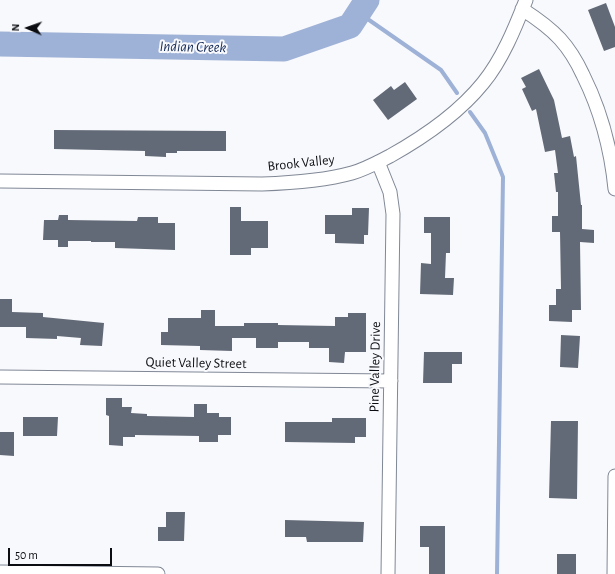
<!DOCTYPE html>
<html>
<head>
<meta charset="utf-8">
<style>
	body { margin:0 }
	#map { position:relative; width:615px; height:574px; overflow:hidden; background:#f8f9fc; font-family:"Alegreya Sans",sans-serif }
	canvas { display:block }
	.north { position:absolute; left:8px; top:8px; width:40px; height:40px; -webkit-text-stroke:3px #f8f9fc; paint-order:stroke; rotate:272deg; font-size:11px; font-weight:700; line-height:16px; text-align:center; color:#0b0d12 }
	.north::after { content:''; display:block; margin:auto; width:14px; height:18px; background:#0b0d12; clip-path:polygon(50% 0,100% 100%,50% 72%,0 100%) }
	.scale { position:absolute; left:8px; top:548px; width:104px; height:18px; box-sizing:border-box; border:2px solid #0b0d12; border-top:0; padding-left:5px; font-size:12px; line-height:14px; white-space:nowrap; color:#0b0d12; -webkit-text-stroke:3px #f8f9fc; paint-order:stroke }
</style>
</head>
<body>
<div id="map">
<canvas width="615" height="574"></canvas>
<div class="north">N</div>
<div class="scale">50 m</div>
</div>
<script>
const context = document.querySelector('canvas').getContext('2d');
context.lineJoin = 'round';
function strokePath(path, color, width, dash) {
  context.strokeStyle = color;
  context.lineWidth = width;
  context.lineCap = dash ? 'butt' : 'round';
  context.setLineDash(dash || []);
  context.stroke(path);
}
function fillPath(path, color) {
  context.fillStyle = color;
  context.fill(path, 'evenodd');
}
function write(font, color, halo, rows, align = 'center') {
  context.font = font + ' "Alegreya Sans",sans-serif';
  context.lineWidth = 4;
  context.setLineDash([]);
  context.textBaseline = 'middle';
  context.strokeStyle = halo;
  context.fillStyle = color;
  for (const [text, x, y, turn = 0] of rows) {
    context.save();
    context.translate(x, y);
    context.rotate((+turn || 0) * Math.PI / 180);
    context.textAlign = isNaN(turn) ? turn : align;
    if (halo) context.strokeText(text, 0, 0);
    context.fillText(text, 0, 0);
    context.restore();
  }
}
const stream = new Path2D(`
	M359,13L441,70L457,93
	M470,112L485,133L503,177L497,574`);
const river = new Path2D(`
	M0,44L284,49L350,26L367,0`);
const building = new Path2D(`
	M606,3L615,27V47L604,51L588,10Z
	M539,69L554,100L562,138L570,136L574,157L576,156L581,205H582V229L594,230V243L580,242L581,310H572V322L549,321V305H556V289H561L560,232H552V216H558V192H556L554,173H558L555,150L545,152L536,109L532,111L522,89L526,87L521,78Z
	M405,82L417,99L388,120L373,100L391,86L394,90Z
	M54,130L226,131V151H177V153H166V157L145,156V151L54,149Z
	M230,207H241V221H268V248H251V255H230Z
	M352,208H369L368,235H364V244L335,243V234H325V215H352Z
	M59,215H68V220L137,221L138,217H158V223H175V250L115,248V242H91V241H68V247H58V240H43L44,220H58Z
	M424,217H450V253H446L445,278H454L453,295L420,294L421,263L431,264V233H424Z
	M0,299H12V312L43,313V317L104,323L102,346L80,345L81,338L57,336V339L26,338V327H0Z
	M201,310H215V326H244V323H278V325L335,326V317H348V313H366V352H345L344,363L329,362V348H309V342H278V348H256V338H232V351L200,350V346L161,345V332H168V318H201Z
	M561,335L580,336L578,368L560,367Z
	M424,352H462V364H452V383H423Z
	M106,398H122V407H132L131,413L147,414V416L194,417V404H207V413H219V417H231V435H218V442H199V436L135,435V437H123V446L109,445V416L106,415Z
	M23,417H58L57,436H23Z
	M332,418H366V437H355V443L285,442V422H332Z
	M551,421H578L577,499L549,498Z
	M0,432H14V456L0,455Z
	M166,512H185L184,541H158V527H166Z
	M285,520L364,522L363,542H307L306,537H285Z
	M420,526H445V574H429V547H420Z
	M557,554H576V574H557Z`);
const minor = new Path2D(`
	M522,9C536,18 549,27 560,39C570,50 577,62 583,75C601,111 611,149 615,189
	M378,162L390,192L393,214L388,574
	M0,181L262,184C291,183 323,181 352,173C366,169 378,162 390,156C424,137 458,114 483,83C502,60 515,28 526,0
	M0,377L391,381
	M0,572L158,574
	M614,574L615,476`);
const streetNames = [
	["Brook Valley",301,163,-6],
	["Quiet Valley Street",196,363,1],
	["Pine Valley Drive",375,367,-89]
];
const waterNames = [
	["Indian Creek",193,47,1]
];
strokePath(stream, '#9eb1d6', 4);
strokePath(river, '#9eb1d6', 25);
fillPath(building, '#636a77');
strokePath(minor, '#808896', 15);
strokePath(minor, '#fff', 13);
write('14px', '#0b0d12', '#f8f9fc', streetNames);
write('italic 15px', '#122856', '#f8f9fc', waterNames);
</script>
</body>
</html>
